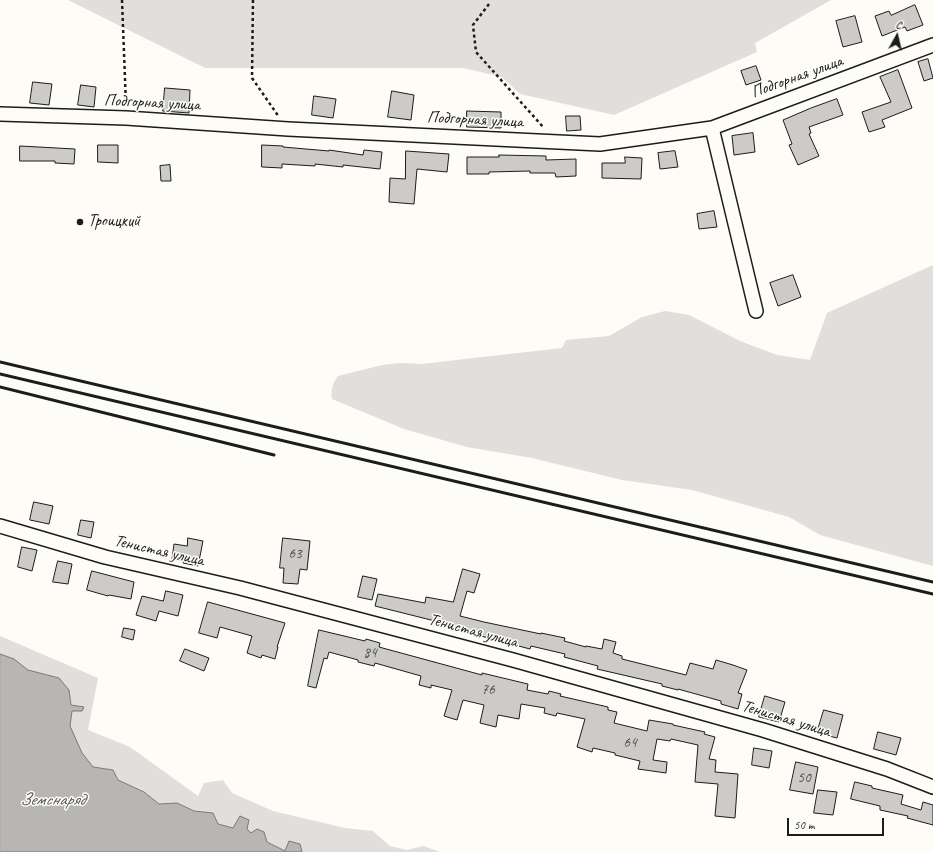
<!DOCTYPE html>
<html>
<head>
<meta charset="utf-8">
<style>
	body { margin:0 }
	#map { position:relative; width:933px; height:852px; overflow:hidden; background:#fdfcf7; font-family:Caveat,sans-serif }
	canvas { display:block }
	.north { position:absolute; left:877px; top:16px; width:40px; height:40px; -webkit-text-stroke:3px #fdfcf7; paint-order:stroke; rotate:8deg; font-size:11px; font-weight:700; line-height:16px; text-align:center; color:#1c1c1c }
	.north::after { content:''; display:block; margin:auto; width:14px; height:18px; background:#1c1c1c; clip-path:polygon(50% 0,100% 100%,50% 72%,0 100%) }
	.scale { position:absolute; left:787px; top:818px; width:97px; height:18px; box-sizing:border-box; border:2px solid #1c1c1c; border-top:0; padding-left:5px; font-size:12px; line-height:14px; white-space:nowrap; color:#1c1c1c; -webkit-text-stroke:3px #fdfcf7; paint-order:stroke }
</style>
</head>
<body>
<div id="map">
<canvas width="933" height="852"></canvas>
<div class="north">С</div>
<div class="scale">50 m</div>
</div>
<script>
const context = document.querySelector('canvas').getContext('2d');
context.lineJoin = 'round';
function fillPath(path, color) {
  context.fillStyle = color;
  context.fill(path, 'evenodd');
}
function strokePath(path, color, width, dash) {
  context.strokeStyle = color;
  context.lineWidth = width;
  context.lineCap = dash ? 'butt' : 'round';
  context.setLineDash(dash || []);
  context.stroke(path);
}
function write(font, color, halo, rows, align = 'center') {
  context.font = font + ' Caveat,sans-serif';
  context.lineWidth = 3;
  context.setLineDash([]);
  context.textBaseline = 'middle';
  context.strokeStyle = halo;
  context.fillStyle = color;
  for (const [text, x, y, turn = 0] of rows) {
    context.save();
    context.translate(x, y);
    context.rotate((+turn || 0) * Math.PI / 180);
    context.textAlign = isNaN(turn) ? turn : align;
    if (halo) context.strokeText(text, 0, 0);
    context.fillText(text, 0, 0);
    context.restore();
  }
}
const green = new Path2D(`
	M68,0H831L755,43L757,52L614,115L520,94L502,77L463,68H205Z
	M933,265V566L820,535L789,517L692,490L622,480L532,458L467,447L404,429L332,399C331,390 332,384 338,376L382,365L401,363L421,364L562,348L566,340L609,336L642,317L665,311L689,315L740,341L777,355L810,360L827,313Z
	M0,636L98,678L88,730L130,747L198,796L204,783L223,780L232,793L273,811L345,828L373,831L390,846L407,850L423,846L440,852H302L300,844L285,851L251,833L247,829L249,820L241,817L234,828L218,824L213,813L194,811L177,803L159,804L144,792L118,780L113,770L93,767L82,753L70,726L72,711L69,690L59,678L28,670L14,659L0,654Z`);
const water = new Path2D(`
	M0,654L14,659L28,670L59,678L69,690L71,705L84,707L82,711H72L70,726L82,753L93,767L113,770L118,780L144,792L159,804L177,803L194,811L213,813L218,824L233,828L240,816L249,820L247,829L251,833L257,829L264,832L267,842L285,851L289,841L300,844L302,852H0Z`);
const building = new Path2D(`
	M915,5L923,25L907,31L905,27L882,36L875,16L889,11L891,15Z
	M855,16L862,42L843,47L836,21Z
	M928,59L933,78L924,81L918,62Z
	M756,66L761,80L746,85L741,71Z
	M898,70L912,108L882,120L885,127L869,132L862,112L891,102L880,77Z
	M33,82L52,84L49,105L30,103Z
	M81,85L96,87L94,107L78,105Z
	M165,88L190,90L189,113L163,111Z
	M392,91L414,95L411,120L388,117Z
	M314,96L336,99L333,118L312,115Z
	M837,99L843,115L809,127L811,133L809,134L819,156L798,165L789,145L792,144L783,120L811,108Z
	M467,111L501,112V128L467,127Z
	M566,116H580L581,130L567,131Z
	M753,133L755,152L734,155L732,136Z
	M98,145H118V163L98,162Z
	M262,145L283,146V147L329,151V150L363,155L364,150L382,152L380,169L343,165V167L315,164V166L282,164V168L262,167Z
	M20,146L75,149L74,164L55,163V161H20Z
	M406,151L449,154L447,172L417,169L414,204L389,202L390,178L405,179Z
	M675,151L678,167L660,169L658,153Z
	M499,155L546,156V160L576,159V176L556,177L555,173H530V171L489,172V174H467V157H499Z
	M625,157L642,158L641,179L602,178V163H625Z
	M170,165L171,181H161L160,166Z
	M714,211L717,227L699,229L697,214Z
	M793,275L801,297L778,306L770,283Z
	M34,502L53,506L49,524L30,520Z
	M81,520L94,522L91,538L78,535Z
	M188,538L203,541L198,566L183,563L184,561L172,559L174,544L187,546Z
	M283,538L310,541L307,570L300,569L298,584L283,583L284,568H280Z
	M22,547L37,550L32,571L18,567Z
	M58,561L72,564L68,584L53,582Z
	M463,569L480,574L474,593L467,591L460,616L484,622L541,634V633L565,638L564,641L586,647V646L602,649L604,639L616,642L613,653L622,656V659L686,675L690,663L713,669L716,660L733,665L747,670L738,693L742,694L738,709L721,704V701L678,689V690L662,686V684L597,669L598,666L564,657L565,654L531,646L530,649L511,644L512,643L462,632V630L446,625L447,624L375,606L378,594L425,603L426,597L453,602Z
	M92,571L134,582L131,599L109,595L108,596L87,590Z
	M363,576L377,579L372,600L358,597Z
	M166,591L183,595L178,616L159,611L156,621L136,615L142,596L163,601Z
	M208,602L285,623L277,647H278L275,659L262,655L261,658L247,653L252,636L220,627L217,638L199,633Z
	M124,628L135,630L133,640L122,637Z
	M319,630L365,641L366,639L380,643L379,647L482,675V673L528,684L527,690L548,694L549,691L561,694L560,696L608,707V710L617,712L614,723L647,731L649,720L673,724V725L705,732L704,734L715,737L709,759L716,760L715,772L738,774L735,818L715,816L718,784L695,782L698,745L671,739L670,741L657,739L653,760L667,762L666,773L638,769L640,761L615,755V753L593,748L592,752L577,747L585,719L557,713L556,716L544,713L545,708L521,704L519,719L498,715L496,727L480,723L484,705L463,700L457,720L444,716L452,690L431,685V688L419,685L421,676L375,663L374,666L358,662V660L329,652L327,659L324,658L316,688L308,686Z
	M185,649L209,658L204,671L180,661Z
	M765,696L785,702L779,722L759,717Z
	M824,710L843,715L837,738L817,733Z
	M878,732L901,738L896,755L874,749Z
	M754,748L772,751L769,768L752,765Z
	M796,762L818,767L813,794L790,790Z
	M855,782L872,786V788L903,795L901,804L921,810L923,802L933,805V825L907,818L908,816L880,810V806L851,799Z
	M818,790L837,792L833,815L814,813Z`);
const path = new Path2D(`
	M122,0L126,105
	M253,0L252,78L279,117
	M489,4L473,25L476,52L544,128`);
const minor = new Path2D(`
	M0,114L126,118L288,129L600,144L712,128L933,45
	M712,128L756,311
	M0,526L105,557L240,588L513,660L763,730L887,769L933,787`);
const rail = new Path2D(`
	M0,362L933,582
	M0,374L933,594
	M0,387L274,455`);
const markers = [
	[80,222,4,"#1c1c1c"]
];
const numberNames = [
	["63",295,554],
	["84",370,653],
	["76",488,690],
	["64",630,743],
	["50",804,778]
];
const streetNames = [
	["Подгорная улица",797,77,-20],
	["Подгорная улица",152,103,3],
	["Подгорная улица",475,120,3],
	["Тенистая улица",159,551,13],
	["Тенистая улица",473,631,15],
	["Тенистая улица",786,719,17]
];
const poiNames = [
	["Троицкий",88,222]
];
const waterNames = [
	["Земснаряд",52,800]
];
fillPath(green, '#e0dfdb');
fillPath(water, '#b7b6b2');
strokePath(water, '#797876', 1);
fillPath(building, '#cccbc8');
strokePath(building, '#1c1c1c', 1);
strokePath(minor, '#1c1c1c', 16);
strokePath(path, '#1c1c1c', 2.5, [3, 3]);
strokePath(minor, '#fdfcf7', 13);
strokePath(rail, '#1c1c1c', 3);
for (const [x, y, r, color] of markers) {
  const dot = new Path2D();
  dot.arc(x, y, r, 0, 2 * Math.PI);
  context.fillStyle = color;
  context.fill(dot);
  strokePath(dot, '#fdfcf7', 1.5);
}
write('15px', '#484847', null, numberNames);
write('17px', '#1c1c1c', '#fdfcf7', streetNames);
write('17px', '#1c1c1c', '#fdfcf7', poiNames, 'left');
write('italic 18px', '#5a5a58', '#fdfcf7', waterNames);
</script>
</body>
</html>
